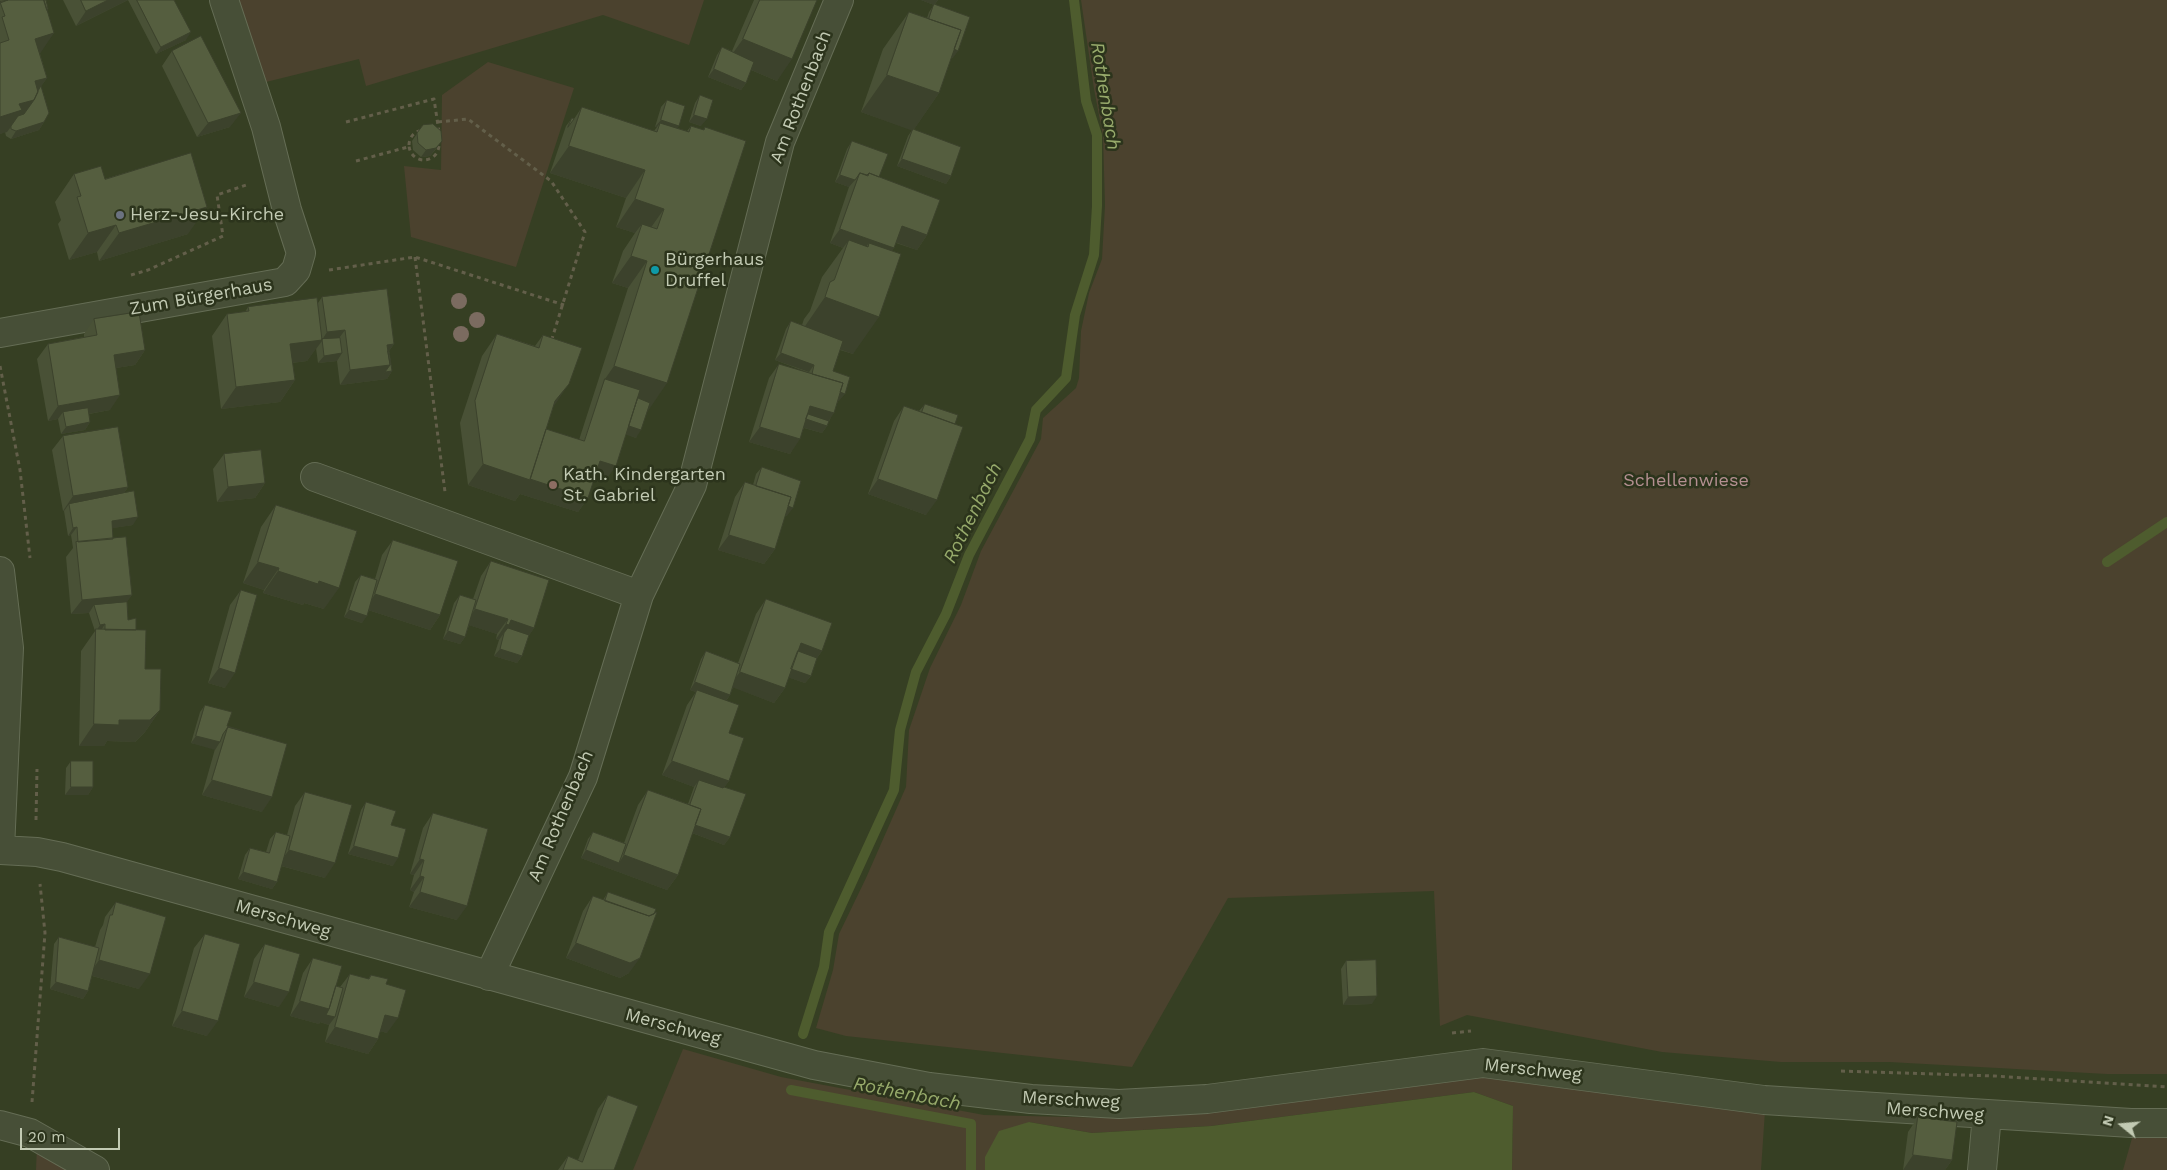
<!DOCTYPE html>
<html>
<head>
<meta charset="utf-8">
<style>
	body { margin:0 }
	#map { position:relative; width:2167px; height:1170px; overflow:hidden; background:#363f23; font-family:"Work Sans",sans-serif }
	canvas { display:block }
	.north { position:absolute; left:2097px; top:1100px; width:50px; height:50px; -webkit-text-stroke:4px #2c341c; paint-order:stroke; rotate:287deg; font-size:14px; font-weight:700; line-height:20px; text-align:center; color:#c2cab3 }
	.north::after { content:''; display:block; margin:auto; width:18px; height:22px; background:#c2cab3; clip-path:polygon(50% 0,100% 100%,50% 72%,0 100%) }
	.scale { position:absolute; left:20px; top:1128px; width:100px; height:22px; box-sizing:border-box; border:2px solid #c2cab3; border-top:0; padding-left:6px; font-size:15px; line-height:18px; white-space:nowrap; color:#c2cab3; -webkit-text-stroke:4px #2c341c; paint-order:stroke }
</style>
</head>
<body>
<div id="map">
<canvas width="2167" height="1170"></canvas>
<div class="north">N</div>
<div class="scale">20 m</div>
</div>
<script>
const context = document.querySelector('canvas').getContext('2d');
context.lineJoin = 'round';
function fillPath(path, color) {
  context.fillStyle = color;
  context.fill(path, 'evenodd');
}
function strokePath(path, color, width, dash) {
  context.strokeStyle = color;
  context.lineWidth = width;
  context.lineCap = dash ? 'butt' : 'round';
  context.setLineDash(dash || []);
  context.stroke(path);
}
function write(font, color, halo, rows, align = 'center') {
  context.font = font + ' "Work Sans",sans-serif';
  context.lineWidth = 5;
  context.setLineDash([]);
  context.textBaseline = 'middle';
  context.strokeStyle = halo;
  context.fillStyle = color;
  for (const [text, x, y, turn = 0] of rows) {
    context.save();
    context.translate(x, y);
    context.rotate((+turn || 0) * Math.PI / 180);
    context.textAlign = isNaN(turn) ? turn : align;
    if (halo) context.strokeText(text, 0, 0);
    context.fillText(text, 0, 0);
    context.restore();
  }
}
const green = new Path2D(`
	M237,0H704L689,45L603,15L366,86L359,59L266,82Z
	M1081,0H2167V1074H2107L1889,1062H1781L1662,1052L1467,1015L1440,1026L1434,891L1228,898L1132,1067L846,1036L816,1028L833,970L839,934L866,878L906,787L909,730L930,668L961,605L981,551L1041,439L1043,418L1076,388L1079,378L1081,331L1089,293L1102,259L1105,205L1103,136L1094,89Z
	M488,62L574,88L516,267L411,237L404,166L441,170L442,95Z
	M683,1049L781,1077L984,1115L1112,1118L1490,1073L1765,1111L1761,1170H1512L1513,1106L1474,1092L1211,1126L1092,1133L1029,1122L986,1157L985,1170H633Z
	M2134,1131L2167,1133V1170H2123Z
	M37,1145L82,1170H36Z`);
const water = new Path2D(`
	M1474,1092L1513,1106L1512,1170H985V1157L999,1131L1029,1122L1092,1133L1211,1126Z`);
const stream = new Path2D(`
	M2107,562L2167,522
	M803,1034L824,967L829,932L894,790L900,730L916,672L946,614L969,555L1030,439L1036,410L1066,378L1075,315L1094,255L1097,206V135L1086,101L1074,0
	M791,1090L971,1124V1170`);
const path = new Path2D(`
	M346,122L434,99L439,132
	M438,122L468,119L551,181L585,232L551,342
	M409 145a15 15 0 1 1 30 0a15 15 0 1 1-30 0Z
	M356,161L408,147
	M415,257L445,492
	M329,270L415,257L564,305
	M131,275L148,270L223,236L217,195L249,184
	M0,366L20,470L30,558
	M36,820L37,769
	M1452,1033L1471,1031
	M1841,1071L1995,1076L2167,1087
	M32,1102L45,933L40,884`);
const minor = new Path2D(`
	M0,333L285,282L296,270L301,253L287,210L266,127L224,0
	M315,477L639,595
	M0,571L9,648L0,849
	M0,850L37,852L62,857L814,1065L929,1087L1031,1099L1119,1104L1207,1099L1483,1063L1764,1100L2131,1123H2167
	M489,976L583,777L639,595L692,485L780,142L839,0
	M0,1125L30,1133L95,1170
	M1982,1170L1987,1115`);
const trees = [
	[459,301],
	[477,320],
	[461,334]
];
const wall = new Path2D(`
	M0,0L47,11L40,54L47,78L41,86L44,122L39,130L11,139L6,136L5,132L0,134Z
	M63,0H174L186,40L156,54L128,0L76,26Z
	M754,0H817L777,81L751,70L746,83L741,90L708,77L717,55L722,47L732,51Z
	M921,0H938L935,4L953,58H951L939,93L914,129L951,176L946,184L897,166L908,136L912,130L861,112L883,49L909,12L927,18L929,12L934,5Z
	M172,51L230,127L197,137L162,66Z
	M700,95L701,126L689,122L695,103Z
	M667,100L677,128L687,131L691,126L703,130L705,127L648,411H647L636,438L626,434L605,481L594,477L588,498L578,512L520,494L515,501L468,485L460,423L482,356L497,334L535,346L543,335L553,408L546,429L579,440L628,288L612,283L623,251L635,233L616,227L626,198L550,173L566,126L572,118L574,119L582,107L654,131L657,127H655L661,107Z
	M423,125L437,148L430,156L421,157L413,150L412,141Z
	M852,141L879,177L927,235L917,250L896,243L892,251L853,354L840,350L833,371L839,401H838L827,426L822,433L804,428L790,454L749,442L769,378L779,364L809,373L775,360L786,329L791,321L802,325L804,319L810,311L822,277L843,248L830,243L849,187L835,182L847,149Z
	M74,174L105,179L188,234L99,261L97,252L69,260L58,224L61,220L55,202Z
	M322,297L394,344L389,351L392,371L387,379L340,385L337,361L318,363L316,348L307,361L292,363L295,380L280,402L221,409L212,336L227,314L245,312L248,307L318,303Z
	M94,319L145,350L135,365L116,368L110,410L89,414L90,422L85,430L61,434L58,419L48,421L37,359L48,344L84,337V334Z
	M925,404L955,424L926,515L868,494L894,421L904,406L919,411Z
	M63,436L128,487L124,493L133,525L112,528L113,539L132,595L126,602L128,620L136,630L145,669L160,710L145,732L135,742L107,741L104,746H79L81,651L95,631L89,613L71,614L66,557L73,548L71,535L68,536L64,511H63L52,450Z
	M224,454L265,483L255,498L217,502L213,469Z
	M762,467L787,516L785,515L775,549L764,564L718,550L735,497L745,482L753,485L756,474Z
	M276,505L324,609L304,603L303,605L263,593L264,590L243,583L261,527Z
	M393,540L440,615L430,630L368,610L362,623L344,617L355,582L361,575L375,579L382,555Z
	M491,561L534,628L529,635L522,656L517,663L494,656L499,640L496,639L497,634L469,625L465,637L460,644L443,639L454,603L460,595L473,599L481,576Z
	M241,590L225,688L208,683L230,605Z
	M766,599L822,651L817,658L811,676L805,683L788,677L785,688L774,703L733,687L730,695L726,701L729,733V781L724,787L730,837L724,845L692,833L678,875L667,890L581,858L588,839L593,832L624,843L638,805L648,790L688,804L694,787L662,775L687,705L696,692L690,690L701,659L706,651L738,663L756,614Z
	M205,705L227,726L262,812L202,795L215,749L191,743L200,712Z
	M71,761L93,787L88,795H65L66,768Z
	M305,792L325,878L281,866L277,882L272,889L238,879L245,855L250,848L266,852L270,839L276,832L287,835L295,806Z
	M366,802L391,825L393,866L348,854L361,810Z
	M433,813L457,920L409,907L414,892L410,890L414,875L410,874L423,828Z
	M608,892L629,973L620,978L566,958L583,911L593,896L603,900Z
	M116,902L139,989L92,976L88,991L83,999L50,989L54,944L59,937L95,947L100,930L103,925L105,917Z
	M205,934L207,1036L172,1026L194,948Z
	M265,944L279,1007L244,997L254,959Z
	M313,958L336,986L340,987L350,974L368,979L371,975L386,984L387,1033L380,1031L378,1039L368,1054L325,1042L329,1025L320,1022L319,1024L290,1016L303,973Z
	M1346,961L1372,1004L1343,1005L1341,969Z
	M608,1095L614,1170H558L568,1156L578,1160L598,1109Z
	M1918,1117L1952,1160L1945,1170H1903L1908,1132Z`);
const shadedWall = new Path2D(`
	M108,0H128L76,26L86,11Z
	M921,0H938L934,5Z
	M191,32L186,40L156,54L161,47Z
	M54,33L39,55L35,39Z
	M922,38L958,51L953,58L917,46Z
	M743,39L792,59L777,81L728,60Z
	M714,69L746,83L741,90L708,77Z
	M887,75L939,93L913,131L861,112Z
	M47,78L32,99L35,81Z
	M34,100L19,122L13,124L7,132L0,134V117L19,104Z
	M241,113L230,127L197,137L208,123Z
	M694,115L707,119L701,126L689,122Z
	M661,120L679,126L674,133L660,123L657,127H655Z
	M44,122L39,130L11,139L16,131Z
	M442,141L430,156L421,157L426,150Z
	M569,146L645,170L626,198L550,173Z
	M902,159L951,176L946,184L897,166Z
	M840,175L855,180L849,187L835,182Z
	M635,199L664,209L645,236L642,224L635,233L616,227Z
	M207,207L188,234L99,261L119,233Z
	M116,225L97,252L69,260L88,233Z
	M902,226L927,235L917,250L892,241Z
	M840,229L894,248L884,263L868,247L869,243L860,254L849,240L843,248L830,243Z
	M631,256L647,261L628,288L612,283Z
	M825,297L879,317L853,354L799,335Z
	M345,330L334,345L322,341L307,361L275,365L290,344L322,340L327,332Z
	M394,344L384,358L387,345Z
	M145,350L135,365L103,370L114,355Z
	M342,353L337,361L318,363L324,356Z
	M781,353L814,365L809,372L775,360Z
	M390,365L379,380L340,385L350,370Z
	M614,366L667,383L648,411L633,406L605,379Z
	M392,371L387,379L379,380L385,372Z
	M295,380L280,402L221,409L236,387Z
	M809,381L845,394L839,401L804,389Z
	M569,384L554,406L540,423L555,401Z
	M120,395L110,410L65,418L63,412L58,419L48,421L58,406Z
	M810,406L834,413L826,425L827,426L822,433L798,426Z
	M90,422L85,430L61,434L66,427Z
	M626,425L641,430L636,438L621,433Z
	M760,427L800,439L790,454L749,442Z
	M600,461L616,466L605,481L589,476Z
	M483,464L588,498L578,512L520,494L515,501L468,485Z
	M878,479L937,500L926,515L868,494Z
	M265,483L255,498L217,502L228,487Z
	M128,487L118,502L69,504L64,511H63L73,496Z
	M785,505L793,508L787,516L780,513Z
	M138,517L133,525L107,529L112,521Z
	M77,527L71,535L68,536L73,528Z
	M729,535L775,549L764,564L718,550Z
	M258,562L279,568L264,590L243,583Z
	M278,571L319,581L339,588L324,609L304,603L303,605L263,593Z
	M375,594L440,615L430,630L365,609Z
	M132,595L121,610L94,605L89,613L71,614L82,600Z
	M475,609L508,619L497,634L465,624Z
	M349,610L367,616L362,623L344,617Z
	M511,620L534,628L524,643L504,633L499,640L496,639L506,624Z
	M105,624L100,632L95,633L100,625Z
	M448,631L465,637L460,644L443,639Z
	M801,643L822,651L812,665L793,659Z
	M500,649L522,656L517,663L494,656Z
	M219,668L235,673L225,688L208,683Z
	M789,668L811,676L805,683L784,676Z
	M740,672L785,688L774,703L729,686Z
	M695,682L730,695L725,702L697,690L696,692L690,690Z
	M160,710L145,732L135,742L107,741L104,746H79L94,724L119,720Z
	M196,736L220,742L215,750L191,743Z
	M672,761L729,781L718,796L699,780L694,787L662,775Z
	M212,780L272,797L262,812L202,795Z
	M71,787H93L88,795H65Z
	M693,824L730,837L724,845L687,831Z
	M354,846L398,858L393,866L348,854Z
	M289,850L335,863L325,878L278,865Z
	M586,850L619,863L624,855L678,875L667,890L581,858Z
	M420,859L424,860L414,875L410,874Z
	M243,872L277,882L272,889L238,879Z
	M420,876L424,877L414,892L410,890Z
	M420,892L467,906L457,920L409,907Z
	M576,943L640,958L629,973L620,978L566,958Z
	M99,960L150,974L139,989L89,975Z
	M56,982L88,991L83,999L50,989Z
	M254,982L289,992L279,1007L244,997Z
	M1377,996L1372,1004L1343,1005L1348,997Z
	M300,1001L329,1009L335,1017L329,1025L320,1022L319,1024L290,1016Z
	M182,1011L218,1021L207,1036L172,1026Z
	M385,1015L398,1018L387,1033L375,1030Z
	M335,1027L378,1039L368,1054L325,1042Z
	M1913,1155L1952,1160L1945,1170H1903Z`);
const building = new Path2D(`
	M0,0H8L0,3Z
	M8,0H44L54,33L35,39L47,78L35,81L38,92L34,100L19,104L22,110L0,117V43L9,40L2,17L5,16L0,2Z
	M44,0H46L48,9L47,10Z
	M81,0H108L86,11Z
	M137,0H174L191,32L161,47Z
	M760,0H817L792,59L743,39Z
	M934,4L970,17L958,51L954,49L961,30L929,19Z
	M909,12L961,30L939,93L887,75Z
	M201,36L241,113L208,123L172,51Z
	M722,47L754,62L746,83L714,69Z
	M41,86L49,113L44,122L16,131L11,129V126L18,116L24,114L34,100L38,91Z
	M700,95L713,100L707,119L694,115Z
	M667,100L685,106L679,126L661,120Z
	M582,107L657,132L660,123L689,132L691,126L704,130L705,127L746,141L667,383L614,366L647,261L631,256L642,224L657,229L664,209L635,199L645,170L569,146Z
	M572,118L574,119L568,127Z
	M433,124L441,131L442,141L436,148L426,150L418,143L417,133L423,125Z
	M913,129L961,147L951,176L902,159Z
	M852,141L888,154L879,177L869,173L867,175L860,173L855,180L840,175Z
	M191,153L207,207L119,233L116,225L88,233L77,197L81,196L74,174L101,166L105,179Z
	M860,173L868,176L869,173L940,200L927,235L902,226L894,248L840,229Z
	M849,240L868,247L869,243L901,254L879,317L825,297L830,282L834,280Z
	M387,289L394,344L387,345L390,365L350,370L345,330L327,332L322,297Z
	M317,298L322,340L290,344L295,380L236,387L227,314L249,311L248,307Z
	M139,312L145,350L114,355L120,395L58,406L48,344L97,335L94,319Z
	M791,321L843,341L833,371L850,377L845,394L840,392L843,383L812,374L814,365L781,353Z
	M497,334L539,348L543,335L582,348L569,384L555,401L530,480L483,464L475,401Z
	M340,338L342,353L324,356L322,339Z
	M388,351H389L392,371L385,372L390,365Z
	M779,364L843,383L834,413L810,406L800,439L760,427Z
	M605,379L640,390L616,466L600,461L588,498L530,479L546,429L584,441Z
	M638,398L650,403L641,430L629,426Z
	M925,404L958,415L955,424L922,412Z
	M904,406L963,427L937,500L878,479Z
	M88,408L90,422L66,427L63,412Z
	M808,414L829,421L827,426L806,419Z
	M118,427L128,487L73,496L63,436Z
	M261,450L265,483L228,487L224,454Z
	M762,467L801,481L793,508L788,506L791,497L756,486Z
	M745,482L791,497L775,549L729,535Z
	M134,491L138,517L112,521L113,539L78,542L77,527L73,528L69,504Z
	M276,505L357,531L339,588L319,581L318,584L278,571L279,568L258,562Z
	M126,537L132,595L82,600L76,542Z
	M393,540L458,561L440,615L375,594Z
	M491,561L549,580L534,628L511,620L509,625L506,624L508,619L475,609Z
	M361,575L377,580L367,616L349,610Z
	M241,590L257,595L235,673L219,668Z
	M460,595L476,600L465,637L448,631Z
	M766,599L832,623L822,651L801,643L785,688L740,672Z
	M127,602L128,620L136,618V630H105V624L100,625L94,605Z
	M508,628L529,635L522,656L500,649L504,633Z
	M96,629L146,630L145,669H161L160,710L150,720H119V725L94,724Z
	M706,651L740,664L730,695L695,682Z
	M798,651L817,658L811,676L791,669Z
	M697,690L739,705L729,733L744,738L729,781L672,761Z
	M205,705L232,712L227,726L240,730L228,727L223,734L220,742L196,736Z
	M228,727L287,744L272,797L212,780Z
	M71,761H93V787H71Z
	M699,780L723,788L724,787L746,794L730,837L695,825L701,809L690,805Z
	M648,790L701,809L678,875L624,855Z
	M305,792L352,805L335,863L289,850Z
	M366,802L396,811L391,825L406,829L398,858L354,846Z
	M433,813L488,829L467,906L420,892L424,877L420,876L424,860L420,859Z
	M276,832L290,836L277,882L243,872L250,848L269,853Z
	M593,832L626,844L619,863L586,850Z
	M608,892L656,909L654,914L649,916L605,901Z
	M593,896L649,916L657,912L640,958L630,963L576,943Z
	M116,902L166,917L150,974L99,960L110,915H112Z
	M205,934L240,944L218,1021L182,1011Z
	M59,937L99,948L88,991L56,982Z
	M265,944L300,954L289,992L254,982Z
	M313,958L342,966L329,1009L300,1001Z
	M1376,960L1377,996L1348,997L1346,961Z
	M350,974L369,979L371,975L388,979L386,984L406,990L398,1018L385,1015L378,1039L335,1027Z
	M336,986L343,988L335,1017L326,1015L329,1009Z
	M608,1095L638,1106L614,1170H563L568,1156L582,1162Z
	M1918,1117L1957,1122L1952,1160L1913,1155Z`);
const markers = [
	[120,215,5,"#6b7280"],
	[655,270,5,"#0f9aa8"],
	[553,485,5,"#8d6e63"]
];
const streetNames = [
	["Am Rothenbach",801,97,-69],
	["Zum Bürgerhaus",201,297,-10],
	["Am Rothenbach",561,816,-67],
	["Merschweg",283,919,16],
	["Merschweg",673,1027,15],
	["Merschweg",1533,1070,6],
	["Merschweg",1071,1100,3],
	["Merschweg",1935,1112,4]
];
const poiNames = [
	["Herz-Jesu-Kirche",130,215],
	["Bürgerhaus",665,260],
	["Druffel",665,281],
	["Kath. Kindergarten",563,475],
	["St. Gabriel",563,496]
];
const parkNames = [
	["Schellenwiese",1686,481]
];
const waterNames = [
	["Rothenbach",1105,96,81],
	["Rothenbach",973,513,-64],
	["Rothenbach",907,1094,11]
];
fillPath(green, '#4b422e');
fillPath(water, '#4e5c2e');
strokePath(stream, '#4e5c2e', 10);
strokePath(minor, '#656d55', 30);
strokePath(path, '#635f4a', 3, [4, 4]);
strokePath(minor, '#474f37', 28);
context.fillStyle = '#7b6b60';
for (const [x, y] of trees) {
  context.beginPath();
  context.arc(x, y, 8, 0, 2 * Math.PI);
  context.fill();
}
fillPath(wall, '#495136');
fillPath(shadedWall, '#3c422c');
fillPath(building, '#555e3f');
strokePath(building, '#3c422c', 1);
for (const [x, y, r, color] of markers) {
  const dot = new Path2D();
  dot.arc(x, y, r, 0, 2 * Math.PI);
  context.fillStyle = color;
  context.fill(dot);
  strokePath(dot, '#2c341c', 2);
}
write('18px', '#c2cab3', '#2c341c', streetNames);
write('18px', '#c2cab3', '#2c341c', poiNames, 'left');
write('18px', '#b48f91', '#2c341c', parkNames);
write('italic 19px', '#97aa6b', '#2c341c', waterNames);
</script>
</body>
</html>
